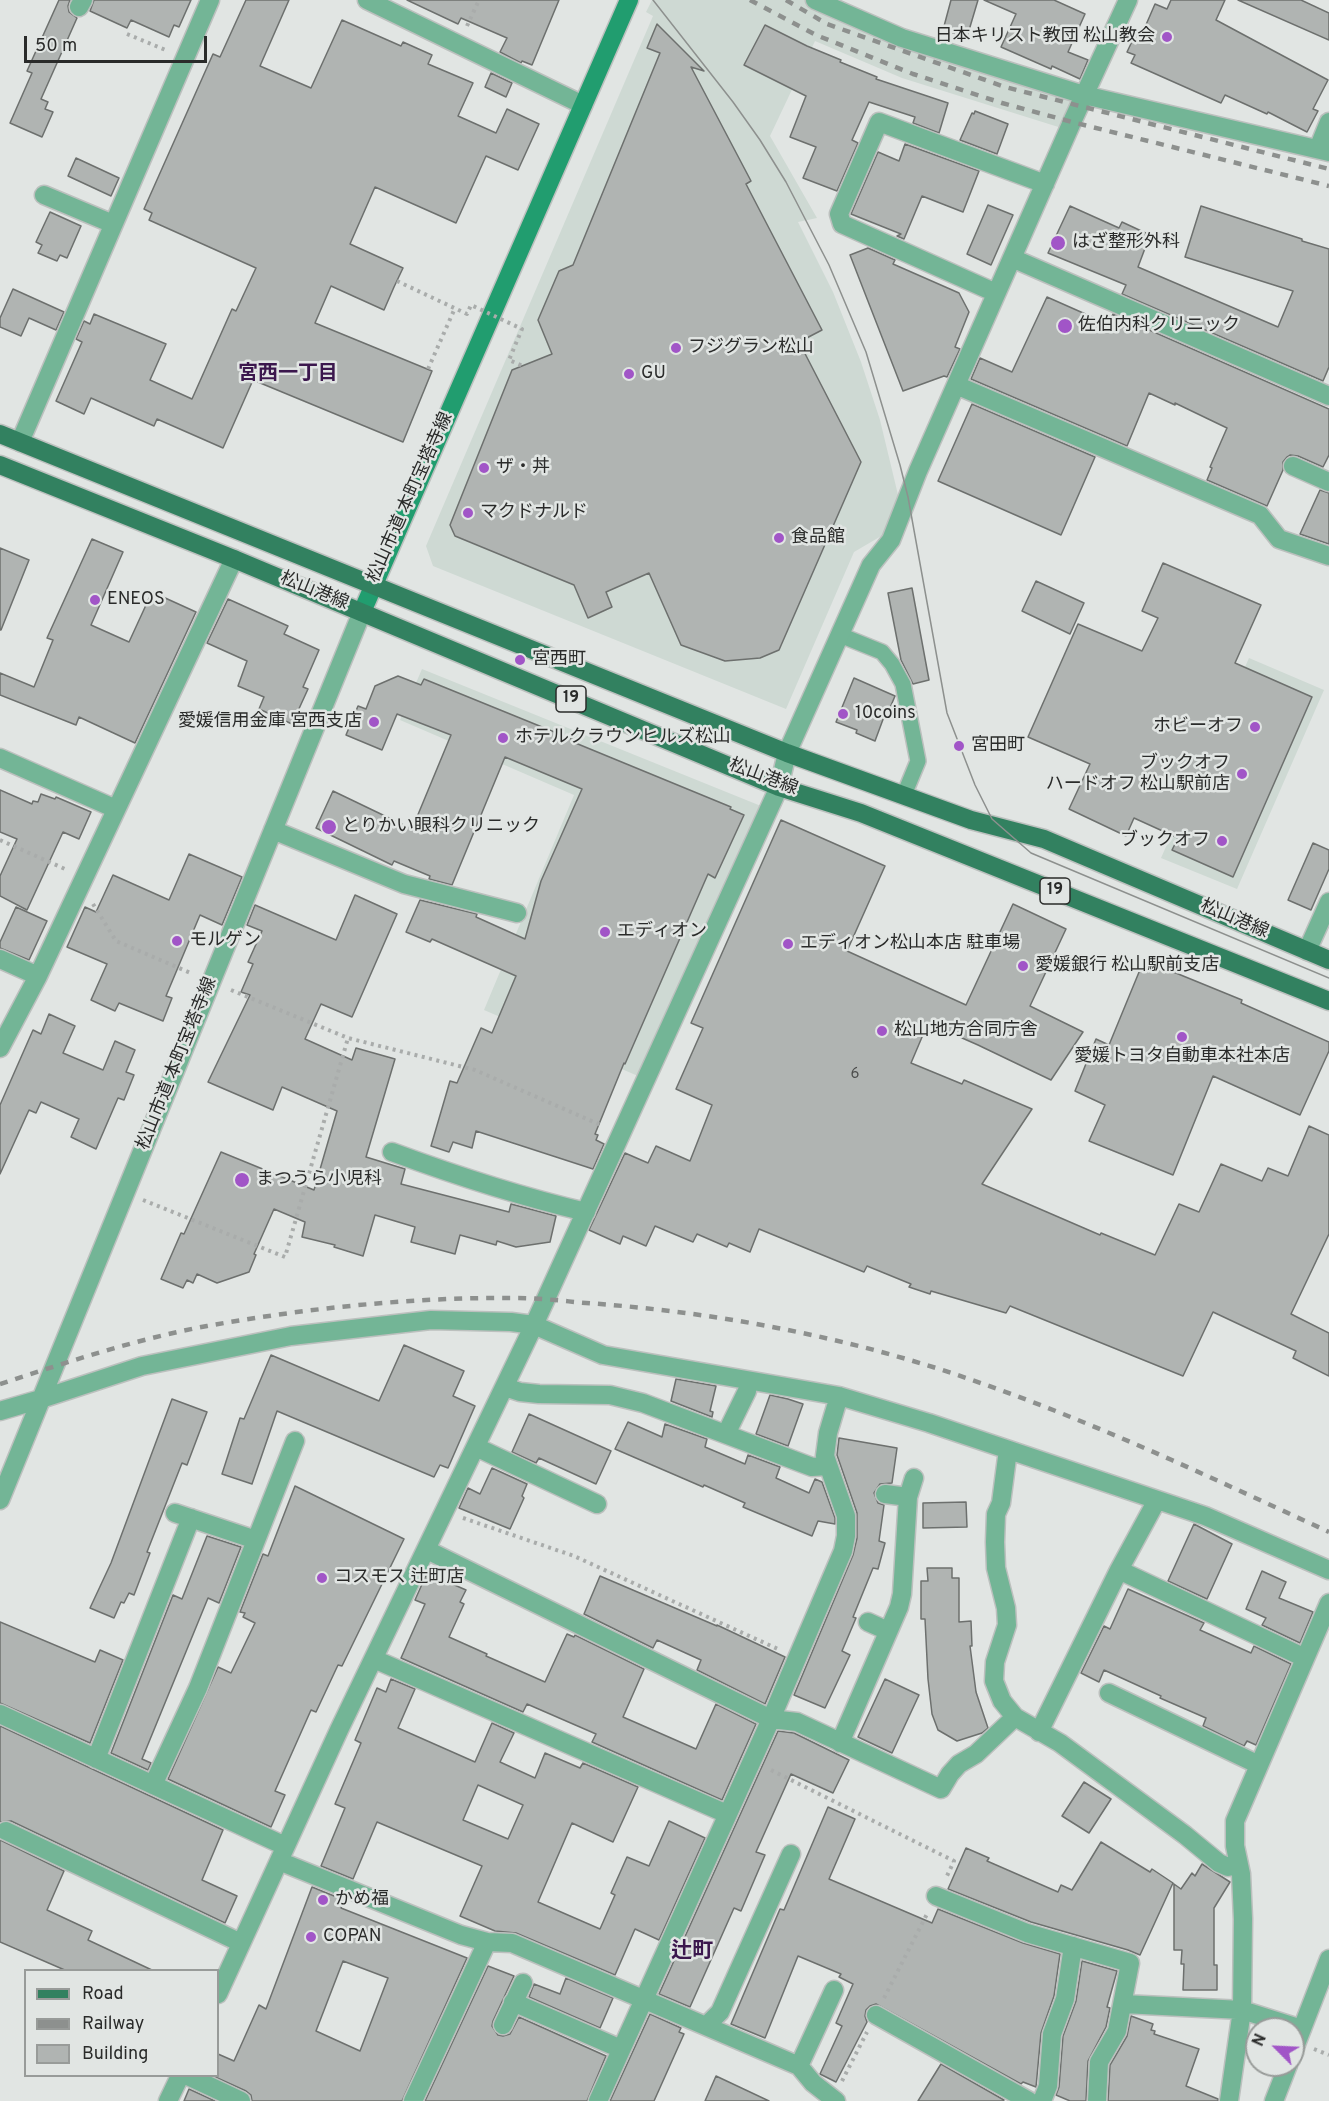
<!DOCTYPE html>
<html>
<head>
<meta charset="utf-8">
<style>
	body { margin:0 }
	#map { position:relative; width:1329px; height:2101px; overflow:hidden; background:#e1e5e3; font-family:Overpass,sans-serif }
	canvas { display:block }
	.legend { position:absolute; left:24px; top:1969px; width:195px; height:108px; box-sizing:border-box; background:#e1e5e3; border:2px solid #989b99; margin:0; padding:8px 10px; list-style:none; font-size:18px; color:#2a2b2a }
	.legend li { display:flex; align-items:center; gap:12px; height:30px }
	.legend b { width:30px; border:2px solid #989b99 }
	.north { position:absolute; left:1245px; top:2017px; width:60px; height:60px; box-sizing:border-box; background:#e1e5e3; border:2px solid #989b99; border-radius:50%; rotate:294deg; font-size:16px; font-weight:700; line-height:24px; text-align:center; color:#2a2b2a }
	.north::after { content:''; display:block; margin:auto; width:21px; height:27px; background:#a155c7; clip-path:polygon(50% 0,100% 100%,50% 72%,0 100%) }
	.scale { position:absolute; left:24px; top:36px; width:183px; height:27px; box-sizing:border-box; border:3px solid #2a2b2a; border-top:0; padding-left:8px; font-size:18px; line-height:21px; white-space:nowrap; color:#2a2b2a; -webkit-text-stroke:4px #e1e5e3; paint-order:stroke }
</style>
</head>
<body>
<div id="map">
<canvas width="1329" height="2101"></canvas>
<ul class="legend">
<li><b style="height:8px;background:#328160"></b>Road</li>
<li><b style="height:8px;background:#8d908e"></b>Railway</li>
<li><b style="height:16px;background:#b0b4b2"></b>Building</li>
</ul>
<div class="north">N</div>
<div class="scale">50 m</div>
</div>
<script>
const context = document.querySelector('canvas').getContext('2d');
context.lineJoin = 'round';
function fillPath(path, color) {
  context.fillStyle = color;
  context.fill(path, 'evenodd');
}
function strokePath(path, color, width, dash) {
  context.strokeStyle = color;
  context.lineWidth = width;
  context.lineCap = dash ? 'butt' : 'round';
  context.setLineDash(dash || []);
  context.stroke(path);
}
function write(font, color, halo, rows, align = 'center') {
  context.font = font + ' Overpass,"Noto Sans JP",sans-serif';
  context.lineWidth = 5;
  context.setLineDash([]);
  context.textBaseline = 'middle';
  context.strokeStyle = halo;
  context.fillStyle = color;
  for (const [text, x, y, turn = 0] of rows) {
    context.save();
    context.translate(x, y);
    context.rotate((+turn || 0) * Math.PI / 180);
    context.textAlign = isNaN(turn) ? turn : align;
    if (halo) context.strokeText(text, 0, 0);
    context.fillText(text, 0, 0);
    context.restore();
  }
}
const built = new Path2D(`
	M652,0H820L1083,97L1068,130L902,78L815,41L770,136L817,218L798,222L833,292L861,362L880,420L899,499L883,535L854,552L786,709L433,566L426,546L653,16L646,12Z
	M1249,658L1324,690L1237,889L1161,858Z
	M422,669L761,806L638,1076L484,1010L574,795L400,720Z`);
const building = new Path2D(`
	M59,0H70L68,6L69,12L77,18L41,99L48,102L45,109L53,112L42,137L10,123L32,73L27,71Z
	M94,0H191L179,27L174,25L169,37L131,20L127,28L90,11Z
	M246,0H289L260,66L311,88L342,20L401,46L403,42L432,55L428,64L473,83L458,116L496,133L507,109L539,124L518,170L486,156L456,223L375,187L350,244L403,268L394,287L384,310L331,286L315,323L432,371L403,442L253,380L223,448L157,419L154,426L91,398L84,414L56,401L82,342L76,339L84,321L90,324L94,314L166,344L150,380L192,399L232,309L236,311L256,268L149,220L152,213L144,209L213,54L220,57Z
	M407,0H559L532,65L522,61L521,63L500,52L507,38L461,18L458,24Z
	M951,0H978L967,37L943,30Z
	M984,0H1054L1085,14L1068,52L1088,60L1080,79L1052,66L1051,69L1001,47L1016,14Z
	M1171,0H1225L1216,20L1328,80L1313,109L1318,111L1307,132L1268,112L1267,114L1225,95L1221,103L1131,63L1135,55L1127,52L1137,31L1142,34L1155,4L1167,9Z
	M1238,0H1301L1329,13V40Z
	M657,24L704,71L691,67L751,181L746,184L822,330L799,342L861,462L779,650L760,658L725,661L681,645L649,573L606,592L612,607L588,618L574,585L455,536L450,525L512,370L552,354L538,320L559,271L573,265L660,53L647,48Z
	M765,25L807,46L841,60L840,62L877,77L876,79L948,103L939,133L913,123L915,117L869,102L852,140L858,143L837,191L803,178L816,147L790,137L806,96L744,65Z
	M491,73L512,83L506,97L485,87Z
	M975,111L1008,124L997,154L960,140L972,113L974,114Z
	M905,144L979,171L963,212L922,196L904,239L897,236L901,234L851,214L878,152L899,161Z
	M76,158L119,178L111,196L68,176Z
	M988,205L1013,215L991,265L967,254Z
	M1070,206L1119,228L1122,222L1150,235L1138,267L1278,327L1293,291L1185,257L1201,206L1302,239V241L1329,249V367L1323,381L1122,294L1126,285L1048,253Z
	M50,212L81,226L67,258L60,255L57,261L38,253L42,245L36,242Z
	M868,248L895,260L893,264L959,293L969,312L955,347L960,349L947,377L944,376L903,391L850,255Z
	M13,289L64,312L56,330L29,318L21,336L0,327V318Z
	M1047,297L1108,324L1113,314L1329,409V455L1323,467L1298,456L1290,455L1287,457L1283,462V470L1267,506L1207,480L1212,468L1210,467L1227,428L1175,403V405L1149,393L1127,446L971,379L980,358L1012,372Z
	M972,404L1095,457L1061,535L938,481Z
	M1320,490L1329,493V544L1300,534Z
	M92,539L123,552L91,625L129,642L152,592L196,612L135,743L79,717L76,725L0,695V673L34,687L53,640L47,638Z
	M0,548L29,560L1,630H0Z
	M1163,563L1261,605L1235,663L1312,697L1233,877L1172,850L1178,838L1134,818L1126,836L1069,809L1090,764L1028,737L1078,624L1142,651L1158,618L1142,611Z
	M1036,581L1084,603L1070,634L1022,611Z
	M912,588L929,680L913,684L901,660L888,593Z
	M228,599L288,626L284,634L319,650L303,687L308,689L292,724L259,709L264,697L238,686L247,661L207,643Z
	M398,676L421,685L424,679L574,740L573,742L731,807L730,809L744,815L715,878L708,874L625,1064L624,1063L595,1134L598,1135L596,1140L604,1144L593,1169L476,1131L472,1148L453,1142L449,1152L431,1146L450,1081L457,1083L481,1028L492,1033L516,976L432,939L430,942L406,932L420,900L477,914L476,917L525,939L541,881L582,789L505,757L452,885L429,879L430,876L394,861L392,865L316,828L333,791L412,829L451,735L397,714L382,750L346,735L358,706L366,709L375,686Z
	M854,678L895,696L887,715L885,714L875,741L856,733L857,730L836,722Z
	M0,790L32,804L33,801L38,802L41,794L55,799L56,797L91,812L79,839L63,832L27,910L0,896V876L17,839L0,832Z
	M781,820L885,866L847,951L966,1005L1013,904L1066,929L1030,1006L1083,1032L1051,1080L978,1045L928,1023L911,1063L962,1084L964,1080L1032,1109L982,1184L1100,1235L1101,1233L1155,1255L1179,1204L1199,1212L1221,1164L1262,1181L1268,1168L1288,1176L1309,1126L1329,1135V1234L1291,1314L1329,1333V1376L1293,1358L1296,1351L1213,1312L1183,1376L1010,1306L1006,1313L931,1291L930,1294L909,1287L911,1284L867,1266L864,1272L759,1229L750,1252L729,1243L727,1247L697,1234L693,1242L655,1226L646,1246L623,1236L620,1244L589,1230L625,1153L648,1163L656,1146L690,1161L712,1105L676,1089L703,1028L691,1023Z
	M1313,843L1329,850V869L1311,910L1288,900Z
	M189,854L242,877L222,925L200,915L166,996L172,998L163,1021L119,1003L115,1011L91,1000L107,964L67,947L85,907L96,912L113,875L169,900Z
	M355,895L397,914L352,1017L321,1004L305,1039L352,1060L356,1048L395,1059L366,1157L405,1169L401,1184L509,1212L511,1204L556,1216L550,1242L516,1247L497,1241L496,1245L460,1235L455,1254L411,1242L415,1227L375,1215L363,1256L334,1247L335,1245L302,1237L305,1222L274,1209L254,1254L256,1255L249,1272L217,1283L197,1274L193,1283L187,1280L183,1288L161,1279L181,1233L184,1234L221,1152L314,1190L337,1111L282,1087L273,1110L208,1082L250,995L241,992L253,964L248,962L262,931L247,925L255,905L336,940Z
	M16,907L47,921L29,960L0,948V942Z
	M1144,960L1242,1000L1241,1003L1329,1042V1051L1300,1115L1213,1076L1173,1175L1089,1141L1105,1105L1075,1091L1096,1039L1109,1045Z
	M49,1014L75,1026L63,1053L103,1070L115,1041L135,1050L126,1072L134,1075L124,1100L118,1098L96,1149L71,1137L79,1119L41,1102L36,1113L29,1110L0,1174V1105L33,1030L41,1034Z
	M404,1345L464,1371L453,1396L475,1406L448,1468L440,1465L434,1477L277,1411L252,1484L222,1474L240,1418L244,1419L271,1355L379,1401Z
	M676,1379L716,1386L710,1411L713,1412L712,1417L671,1401Z
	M770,1395L788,1399L803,1404L788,1446L756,1434Z
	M172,1399L207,1412L187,1465L182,1463L147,1552L150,1553L134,1595L129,1593L124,1603L121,1602L114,1618L90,1608L111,1563Z
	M529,1414L611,1451L596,1484L539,1458L536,1463L512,1452Z
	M628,1422L662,1437L665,1424L707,1439L705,1447L745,1464L748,1455L780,1467L776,1478L809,1493L815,1479L822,1482L835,1518V1524L818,1521L812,1536L743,1507L745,1503L704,1485L703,1487L615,1449Z
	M839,1438L897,1448L892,1483L880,1484L874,1493L878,1503L884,1505L879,1541L885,1543L878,1569L873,1568L853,1617L856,1618L842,1651L850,1655L825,1708L794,1695L853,1555L857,1538V1513L837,1455Z
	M492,1468L527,1484L522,1496L524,1498L510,1529L459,1508L468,1488L480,1494Z
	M295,1486L404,1539L342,1666L338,1665L316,1712L311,1710L275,1791L285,1795L271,1827L168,1779L218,1667L231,1673L255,1623L243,1617L245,1613L240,1612L263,1554L268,1556Z
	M966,1502L967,1527L923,1528V1503Z
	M1194,1524L1232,1544L1207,1599L1168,1581Z
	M207,1536L241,1547L219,1603L208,1598L142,1759L151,1763L148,1770L111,1753L173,1595L182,1599Z
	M927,1568H952V1578H959V1622L971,1621L972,1646H970L976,1692L988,1728L982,1733L957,1741L938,1730L932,1714L928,1679L925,1619H921V1581H928Z
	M1262,1571L1286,1582L1279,1598L1313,1612L1300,1643L1262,1625L1266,1618L1246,1609Z
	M427,1573L466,1590L460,1602L464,1604L449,1637L487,1654L486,1656L545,1682L567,1634L574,1637L575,1635L644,1669L623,1717L696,1749L716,1704L756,1724L722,1800L592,1742L596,1734L527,1704L523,1712L401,1658L425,1604L415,1600Z
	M600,1576L717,1626V1625L785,1657L765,1704L697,1670L701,1660L657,1640L653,1648L584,1614Z
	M1128,1589L1204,1623L1200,1630L1251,1653L1254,1646L1291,1664L1256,1745L1247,1741L1244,1746L1203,1726L1206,1718L1160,1698L1161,1696L1104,1670L1099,1682L1081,1673L1104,1626L1110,1629Z
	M0,1622L95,1662L100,1650L123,1660L90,1743L0,1703Z
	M391,1679L415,1689L398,1728L475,1762L492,1723L514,1733L500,1762L535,1778L545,1753L580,1768L583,1763L638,1787L613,1842L572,1823L538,1902L600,1929L615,1895L611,1893L627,1857L649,1866L669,1821L705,1838L659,1940L635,1929L615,1975L516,1933L495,1931L460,1916L482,1866L377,1822L353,1879L321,1866L345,1808L335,1804L361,1743L355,1740L377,1688L386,1692ZM478,1785L523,1805L508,1839L463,1820Z
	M885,1679L919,1695L892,1753L858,1737Z
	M0,1726L223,1830L202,1880L237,1896L225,1923L11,1821L0,1822Z
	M778,1731L794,1733L849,1760L833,1793L791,1774L756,1852L765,1855L741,1911L734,1908L690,2007L659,1994Z
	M1084,1782L1111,1799L1089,1833L1062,1816Z
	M828,1807L855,1819L829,1879L932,1923L938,1909L1023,1943L1060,1954L1054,1996L1041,2033L1036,2087L1023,2082L1021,2084L876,2004L870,2006L866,2010L865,2016L867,2022L836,2082L820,2074L842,2026L836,2023L853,1984L839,1977L841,1974L798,1956L765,2038L731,2024L780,1909L784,1910Z
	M0,1840L64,1871L47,1910L92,1931L88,1940L154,1971H67L0,1942Z
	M1101,1842L1150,1872L1152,1869L1173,1883L1140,1955L1128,1950L1031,1922L948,1889L966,1848L989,1858L987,1861L1058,1892L1061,1885L1072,1890Z
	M1202,1864L1230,1882L1214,1908V1965H1217V1990H1183L1184,1964H1181L1182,1950H1174V1884L1181,1889L1192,1873L1195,1876Z
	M312,1887L344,1900L341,1908L467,1958L402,2101H252L251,2095L246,2091L213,2076H218V2054L234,2061L259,2005L266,2009ZM343,1961L388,1978L360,2051L316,2031Z
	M1082,1961L1117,1971L1107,2007L1110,2008L1106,2027L1088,2061L1086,2101H1070L1056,2095L1059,2087L1063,2036L1076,2001Z
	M488,1966L514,1976L493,2021L492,2026L498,2035L503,2036L510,2034L519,2017L606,2056L587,2101H425Z
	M566,1978L613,1998L600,2028L529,1997L534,1984L560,1994Z
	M650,2014L681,2028L679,2032L684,2034L654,2101H610Z
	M1131,2016L1153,2024L1151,2030L1155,2031L1154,2034L1199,2049L1186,2086L1218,2099V2101H1108L1110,2065L1127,2036Z
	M941,2064L1004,2100L1003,2101H918Z
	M716,2076L769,2101H705Z
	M189,2089L215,2101H184Z`);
const path = new Path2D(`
	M467,26L479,0
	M127,34L168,51
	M428,369L455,308
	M0,840L65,869
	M93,904L116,941L193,974
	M231,990L348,1038L475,1070L603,1126
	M143,1200L285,1257L348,1038
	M463,1518L574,1556L780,1650
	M771,1770L954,1861L946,1878
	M884,1998L927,1914
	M1314,2049L1329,2055
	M842,2081L867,2032`);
const lane = new Path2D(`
	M840,635L882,652L892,664L903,684L918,761L904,795`);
const street = new Path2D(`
	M367,0L583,105
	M815,0L902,38L1084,95L1329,152
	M79,7L83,0
	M1318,149L1329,122
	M44,195L113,224
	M1012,258L1329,396
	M996,293L842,224L839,214L879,122L1045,184
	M956,385L1260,515L1279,539L1329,556
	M20,442L210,0
	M1293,466L1329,482
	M0,758L116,809
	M273,830L404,884L517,913
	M1307,951L1329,902
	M0,959L38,976
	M0,1048L38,976L234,559
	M392,1152C457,1176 518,1196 586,1212
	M505,1387L520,1392L539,1394L610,1395L643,1403L812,1467L828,1466
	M0,1411L41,1399L142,1366L291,1336L431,1320L511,1322L534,1325L603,1355L839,1396L929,1423L1205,1516L1329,1570
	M726,1434L747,1391
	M476,1447L597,1504
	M1008,1450L1001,1503L996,1514L995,1542L996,1568L1006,1608L1007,1625L995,1662L994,1681L1002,1701L1015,1717L1060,1743L1185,1835L1219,1863L1228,1867L1239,1865
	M885,1494L908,1497
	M0,1500L362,612
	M175,1513L256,1540
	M427,1550L771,1719L797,1722L941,1789L950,1774L959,1764L976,1754L1015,1717
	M1119,1570L1305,1658
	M868,1622L888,1631
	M374,1659L727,1814
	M1109,1693L1259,1765
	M0,1714L285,1846
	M1039,1732L1119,1570L1157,1500
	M840,1743L899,1607L902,1594L908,1497L914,1478
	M96,1759L191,1518
	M153,1785L198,1688L295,1441
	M6,1831L241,1943
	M279,1861L461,1935L487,1942L512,1943L799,2066L813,2083L836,2101
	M936,1896L1027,1933L1130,1963L1117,2031L1099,2062L1097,2101
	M218,1994L339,1730L534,1325L779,787L787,753L871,565L891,540L918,471L1072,122L1128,0
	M513,2002L621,2049
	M1123,2004L1242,2010L1302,2029
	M876,2015L1029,2101
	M503,2025L523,1983
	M706,2026L720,2012L791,1854
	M1293,2052L1329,1959
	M799,2066L834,1990
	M188,2076L241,2101
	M168,2101L180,2076
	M413,2101L487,1942
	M598,2101L771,1719L843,1551L846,1536V1516L825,1456L828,1433L839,1396
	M1042,2101L1048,2086L1052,2034L1065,1999L1073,1946
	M1229,2101L1242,2010L1243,1919L1241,1874L1235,1846V1821L1329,1603
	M1274,2101L1288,2065`);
const secondary = new Path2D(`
	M362,612L629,0`);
const primary = new Path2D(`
	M0,434L787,753L971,820L1044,839L1329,960
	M0,465L234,559L779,787L861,813L1329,1001`);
const tram = new Path2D(`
	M653,0L733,102L760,140L786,182L829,265L866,352L900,465L908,497L947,713L975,785L992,819L1031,853L1329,978`);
const rail = new Path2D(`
	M750,0L816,35L913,74L1002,103L1072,122L1329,186
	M786,0L827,24L1005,87L1329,169
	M0,1384C68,1362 136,1339 207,1326C308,1308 413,1297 517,1298C540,1298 563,1301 586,1303C716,1312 849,1337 972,1380C1094,1422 1212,1478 1329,1532`);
const pathBridge = new Path2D(`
	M397,281L467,314L471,305L522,329L509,360L523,366`);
const markers = [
	[1167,37,6,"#a155c7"],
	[1058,243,8,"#a155c7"],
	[1065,326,8,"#a155c7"],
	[676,348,6,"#a155c7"],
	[629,374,6,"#a155c7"],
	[484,468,6,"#a155c7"],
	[468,513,6,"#a155c7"],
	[779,538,6,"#a155c7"],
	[95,600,6,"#a155c7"],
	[520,660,6,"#a155c7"],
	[843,714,6,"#a155c7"],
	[374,722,6,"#a155c7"],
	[1255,727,6,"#a155c7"],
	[503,738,6,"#a155c7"],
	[959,746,6,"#a155c7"],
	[1242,774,6,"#a155c7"],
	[329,827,8,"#a155c7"],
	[1222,841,6,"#a155c7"],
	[605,932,6,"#a155c7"],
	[177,941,6,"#a155c7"],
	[788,944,6,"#a155c7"],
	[1023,966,6,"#a155c7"],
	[882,1031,6,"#a155c7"],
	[1182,1037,6,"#a155c7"],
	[242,1180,8,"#a155c7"],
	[322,1578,6,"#a155c7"],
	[323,1900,6,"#a155c7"],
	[311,1937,6,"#a155c7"]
];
const numberNames = [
	["6",855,1075]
];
const shields = [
	[571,699,30],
	[1055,891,30]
];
const shieldNames = [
	["19",571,699],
	["19",1055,891]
];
const poiNames = [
	["日本キリスト教団 松山教会",1155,37,"right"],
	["はざ整形外科",1072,243],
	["佐伯内科クリニック",1078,326],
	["フジグラン松山",688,348],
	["GU",641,374],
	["ザ・丼",496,468],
	["マクドナルド",480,513],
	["食品館",791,538],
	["ENEOS",107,600],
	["宮西町",532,660],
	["10coins",855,714],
	["愛媛信用金庫 宮西支店",362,722,"right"],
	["ホビーオフ",1243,727,"right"],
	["ホテルクラウンヒルズ松山",515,738],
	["宮田町",971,746],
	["ブックオフ",1230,764,"right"],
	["ハードオフ 松山駅前店",1230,785,"right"],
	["とりかい眼科クリニック",342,827],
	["ブックオフ",1210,841,"right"],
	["エディオン",617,932],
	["モルゲン",189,941],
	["エディオン松山本店 駐車場",800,944],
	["愛媛銀行 松山駅前支店",1035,966],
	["松山地方合同庁舎",894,1031],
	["愛媛トヨタ自動車本社本店",1182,1057,"center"],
	["まつうら小児科",256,1180],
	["コスモス 辻町店",334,1578],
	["かめ福",335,1900],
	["COPAN",323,1937]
];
const streetNames = [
	["松山市道 本町宝塔寺線",411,498,-66],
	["松山港線",314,592,22],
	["松山港線",763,778,21],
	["松山港線",1234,920,23],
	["松山市道 本町宝塔寺線",178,1064,-68]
];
const neighbourhoodNames = [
	["宮西一丁目",288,375]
];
const quarterNames = [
	["辻町",692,1953]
];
fillPath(built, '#ced9d3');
fillPath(building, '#b0b4b2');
strokePath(building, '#6d706e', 1.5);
strokePath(lane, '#bcc0be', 18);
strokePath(street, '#bcc0be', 21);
strokePath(secondary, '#bcc0be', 21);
strokePath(primary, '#bcc0be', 21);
strokePath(path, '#a9acab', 4, [3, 4.5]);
strokePath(lane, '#73b596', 15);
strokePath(street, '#73b596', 18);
strokePath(secondary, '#219d6f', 18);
strokePath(primary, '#328160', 18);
strokePath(tram, '#8d908e', 1.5);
strokePath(rail, '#8d908e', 4.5, [8, 8]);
strokePath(pathBridge, '#a9acab', 4, [3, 4.5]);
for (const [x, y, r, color] of markers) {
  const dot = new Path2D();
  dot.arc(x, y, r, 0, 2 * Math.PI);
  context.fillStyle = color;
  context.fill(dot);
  strokePath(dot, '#e1e5e3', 2);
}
write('15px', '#4c4d4c', null, numberNames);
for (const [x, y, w] of shields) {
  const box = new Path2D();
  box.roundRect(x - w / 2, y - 13, w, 26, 4.5);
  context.fillStyle = '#e1e5e3';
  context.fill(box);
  strokePath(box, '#2a2b2a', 1.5);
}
write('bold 16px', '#2a2b2a', null, shieldNames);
write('18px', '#2a2b2a', '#e1e5e3', poiNames, 'left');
write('18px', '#2a2b2a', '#e1e5e3', streetNames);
write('bold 20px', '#3b174d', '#e1e5e3', neighbourhoodNames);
write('bold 21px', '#3b174d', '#e1e5e3', quarterNames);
</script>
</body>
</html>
